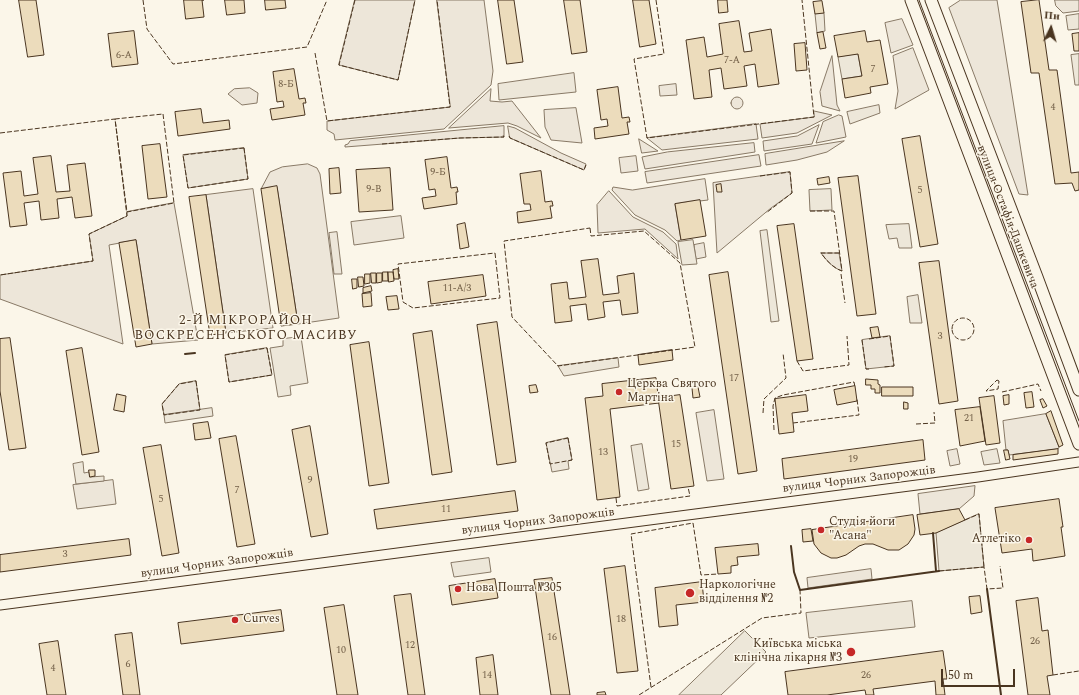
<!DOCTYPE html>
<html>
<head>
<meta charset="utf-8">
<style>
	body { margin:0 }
	#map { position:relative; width:1079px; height:695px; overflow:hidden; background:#fbf6e9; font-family:Spectral,serif }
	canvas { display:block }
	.north { position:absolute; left:1031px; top:8px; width:40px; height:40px; -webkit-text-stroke:3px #fbf6e9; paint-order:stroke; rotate:5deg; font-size:11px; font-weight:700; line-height:16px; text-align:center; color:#4a3520 }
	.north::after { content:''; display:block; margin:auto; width:14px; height:18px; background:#4a3520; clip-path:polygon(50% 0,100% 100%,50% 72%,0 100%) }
	.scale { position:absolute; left:941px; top:669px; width:74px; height:18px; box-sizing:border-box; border:2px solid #4a3520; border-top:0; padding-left:5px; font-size:12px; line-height:14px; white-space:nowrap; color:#4a3520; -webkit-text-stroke:3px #fbf6e9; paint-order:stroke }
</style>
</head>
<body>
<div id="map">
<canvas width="1079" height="695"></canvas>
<div class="north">Пн</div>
<div class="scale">50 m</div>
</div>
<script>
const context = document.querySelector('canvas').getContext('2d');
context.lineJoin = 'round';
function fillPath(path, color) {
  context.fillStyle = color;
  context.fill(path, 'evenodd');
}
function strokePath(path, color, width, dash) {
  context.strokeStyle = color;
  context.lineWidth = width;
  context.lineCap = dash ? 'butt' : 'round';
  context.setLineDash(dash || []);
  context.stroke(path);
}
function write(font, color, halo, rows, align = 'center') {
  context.font = font + ' Spectral,serif';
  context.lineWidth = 3;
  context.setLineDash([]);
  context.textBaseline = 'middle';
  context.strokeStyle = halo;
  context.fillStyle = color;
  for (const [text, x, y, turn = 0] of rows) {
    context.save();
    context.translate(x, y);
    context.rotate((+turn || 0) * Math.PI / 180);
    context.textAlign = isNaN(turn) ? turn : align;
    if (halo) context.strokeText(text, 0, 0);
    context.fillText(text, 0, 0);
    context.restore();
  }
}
const green = new Path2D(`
	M355,0H415L398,80L339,65Z
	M437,0H484L493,71L491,85L444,129L335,140L334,134L327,130V121L450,107Z
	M961,0H997L1028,195L1019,194L949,8Z
	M1055,0H1079V11L1063,13L1056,6Z
	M902,19L913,45L891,53L885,23Z
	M913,48L929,90L895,109L898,91L893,56Z
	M832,56L837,105L840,111L822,106L820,92Z
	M676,84L677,95L660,96L659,86Z
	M250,88L258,93L257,103L242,105L228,94L234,89Z
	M491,89L490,101L502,102L512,101L541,138L517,126L508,123L449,128Z
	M731 103a6 6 0 1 1 12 0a6 6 0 1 1-12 0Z
	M576,108L582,143L551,140L545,127L544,110Z
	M814,111L832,115L797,133L762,138L760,124L814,117Z
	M839,115L842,116L846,137L816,143L823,122Z
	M756,124L758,139L662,150L647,138Z
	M819,125L812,144L764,151L763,141L797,136Z
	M504,126V137L460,138L345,147V145L348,144L350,141Z
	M508,126L515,128L561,153L586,164L584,170L510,138Z
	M639,139L658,151L642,153Z
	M844,141L827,152L797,160L766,165L765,154Z
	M754,143L755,152L645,169L642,157L667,152Z
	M759,155L761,166L647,183L645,172Z
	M636,156L638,171L621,173L619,158Z
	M308,164L317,168L320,174L339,318L298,324L277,187L261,189L270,172L282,167Z
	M790,172L792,193L771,208L717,253L713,183Z
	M705,179L708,200L675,204L681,240L677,241L665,230L635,215L612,190L613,187L632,190Z
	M253,189L273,328L226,333L206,195Z
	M609,191L633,217L663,232L676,244L678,259L645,229L598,233L597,205Z
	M174,203L198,340L152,344L136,240L109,245L123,344L0,299V275L93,261L89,234L127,216V212Z
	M401,216L404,238L354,245L351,222Z
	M337,232L342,274H334L329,233Z
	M704,243L706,257L696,259L694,245Z
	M821,253H839L842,271C833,268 826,260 821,253Z
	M890,336L894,366L866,369L862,340Z
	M267,348L272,375L229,382L225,355Z
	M196,381L200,410L164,415L162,404L179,384Z
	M714,410L724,479L707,481L696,413Z
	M1046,414L1059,447L1058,449L1009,455L1008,450H1006L1003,421Z
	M568,438L572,460L568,461L569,469L552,472L546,443Z
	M957,449L960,464L950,466L947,451Z
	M113,480L116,504L77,509L73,485Z
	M975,486L974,496L959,509L920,514L918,494Z
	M871,569L872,579L808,588L807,578Z`);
const parking = new Path2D(`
	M824,13L825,31L817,33L815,14Z
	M1079,14V29L1068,30L1066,16Z
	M858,54L862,76L842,79L838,57Z
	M1079,54V85H1075L1071,55Z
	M574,73L576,92L499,100L498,84Z
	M879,105L880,113L850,124L847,112Z
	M244,148L248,179L188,188L183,155Z
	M831,189L832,210L810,211L809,190Z
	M909,224L912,248H899L897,238L889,239L886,225Z
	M767,230L779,321L771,322L760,231Z
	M693,240L697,264L682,265L678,242Z
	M918,295L922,323H910L907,297Z
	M301,337L308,383L290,386L291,395L278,397L270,348L283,346V339Z
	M618,358L619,367L564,376L558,366Z
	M212,408L213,416L165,423L164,415Z
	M642,444L649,489L638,491L631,446Z
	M997,449L1000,463L984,465L981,452Z
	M83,462L84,473L89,472L90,477L104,476V481L76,484L73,464Z
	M979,514L984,567L939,571L936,533Z
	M489,558L491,572L454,577L451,563Z
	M912,601L915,627L809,638L806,613Z
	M745,631L766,652L721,695H679Z`);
const building = new Path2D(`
	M19,0H36L44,55L28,57Z
	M184,0H204H202L204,17L186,19Z
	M225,0H244L245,13L227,15Z
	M265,0H285L286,8L266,10Z
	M498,0H514L523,62L507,64Z
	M564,0H580L587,52L572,54Z
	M633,0H649L656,44L640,47Z
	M718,0H727L728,12L719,13Z
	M1039,0L1049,70H1057L1071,173L1079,172V190L1075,191L1072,183L1055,184L1039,73H1031L1021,2Z
	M822,1L824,13L815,14L813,2Z
	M739,21L744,52L752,51L749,33L771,29L779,84L758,87L755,64L744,66L747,86L724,89L721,68L709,70L712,97L694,99L686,40L704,37L707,57L723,54L719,24Z
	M134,31L138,64L112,67L108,34Z
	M865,31L867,42L880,40L888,84L870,87L871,93L845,98L842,79L862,76L858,54L838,57L834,36Z
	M823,32L826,48L820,49L817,33Z
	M1079,33V51H1074L1072,34Z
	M805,43L807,70L796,71L794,44Z
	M294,69L299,99L305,98L306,103H303L305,115L272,120L270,109L284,107L283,101L277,102L273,72Z
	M618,87L622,118L629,117L630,122H627L629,134L595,139L594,128L608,126L607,119L601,120L597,90Z
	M201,109L203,123L229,120L230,129L178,136L175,112Z
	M920,136L938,244L920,247L902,139Z
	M160,144L167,197L148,199L142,146Z
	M51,156L56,192L70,191L67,165L85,163L92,216L75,218L72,197L57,199L59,218L41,220L39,201L24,203L27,225L10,227L3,173L21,171L24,196L38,194L33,158Z
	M447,157L451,188L457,187L458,192H456L457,204L424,209L422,198L436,196L435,189L429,190L425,160Z
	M339,168L341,193L330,194L329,169Z
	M390,168L393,210L359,212L356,170Z
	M541,171L545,202L552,201L553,206H550L552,218L518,223L517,212L531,210L530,204H524L520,174Z
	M858,176L876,314L857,316L838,178Z
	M829,177L830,183L818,185L817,179Z
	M721,184L722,192H717L716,185Z
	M277,186L298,324L281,326L261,189Z
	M206,195L226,333L210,335L189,197Z
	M700,200L706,236L681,240L675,204Z
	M465,223L469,247L460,249L457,225Z
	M794,224L813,359L797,361L777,226Z
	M136,240L152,344L136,347L119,243Z
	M598,259L603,295L619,293L617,276L634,273L638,313L622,315L620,300L603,302L605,317L588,320L586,304L570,306L572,321L555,323L551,284L567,282L569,299L586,297L581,261Z
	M939,261L958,401L939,404L919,263Z
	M398,269L399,279H394L393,270Z
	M383,272H388V281H383Z
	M388,272H393L394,281L389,282Z
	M728,272L757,471L738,474L709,275Z
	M371,273H376V283H372Z
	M377,273H382V282L377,283Z
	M365,274H370V283L365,284Z
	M483,275L486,296L431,304L428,282Z
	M358,277H363L364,286L359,287Z
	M352,279H357V288L353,289Z
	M371,286L372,291L363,293V288Z
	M371,293L372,306L363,307L362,294Z
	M397,296L399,309L388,310L386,297Z
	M497,322L516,462L497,465L477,325Z
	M878,327L880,337L872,338L870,328Z
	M432,331L452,472L432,475L413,334Z
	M10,338L26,448L9,450L0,391V339Z
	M369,342L389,483L369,486L350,345Z
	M82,348L99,452L82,455L66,351Z
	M672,350L673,360L639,365L638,355Z
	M656,378L659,403L610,409L620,497L597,500L585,398L603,396L602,384Z
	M866,379L878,380V384L880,385V393H875V389H871V385H866Z
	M536,385L538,392L530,393L529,386Z
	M855,386L857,401L837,405L834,390Z
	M698,387L700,397L693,398L692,388Z
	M882,387H913V396H882Z
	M1032,392L1034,407L1026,408L1024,393Z
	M117,394L126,396L124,412L114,410Z
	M680,395L694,486L671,489L658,398Z
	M806,395L808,411L792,413L794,432L779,434L775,399Z
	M1009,395V404L1004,405L1003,396Z
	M994,396L1000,443L986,445L979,398Z
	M1043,399L1047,406L1043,408L1040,400Z
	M904,402L908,403V409H904Z
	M980,407L985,441L960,446L955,410Z
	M1051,411L1063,445L1059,447L1046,414Z
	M208,422L211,438L195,440L193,424Z
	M310,426L328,534L311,537L292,430Z
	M236,436L255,544L237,547L219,439Z
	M923,440L925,460L784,479L782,459Z
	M161,445L179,553L162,556L143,448Z
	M1058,449V454L1013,460V455Z
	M1004,450H1008L1010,459L1006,460Z
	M89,470H95V476L90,477Z
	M515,491L518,511L377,529L374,510Z
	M1059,499L1063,527H1061L1065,556L1033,561L1032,549L1002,553L995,508Z
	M959,509L965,520L936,533L920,535L917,515Z
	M913,515L915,529L914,535L908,544L899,550H888L873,544H865L859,546L846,555L837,558H831L821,553L814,544L812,530Z
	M811,529L813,541L803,542L802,530Z
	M129,539L131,555L0,572V555Z
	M758,544L759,555L737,557L738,565L731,566V573L718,574L715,548Z
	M625,566L638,671L617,673L604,569Z
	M552,578L570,695H551L534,580Z
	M495,579L498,598L452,605L449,586Z
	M702,582L704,602L676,605L678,625L659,627L655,588Z
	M411,594L425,695H408L394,596Z
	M980,596L982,612L971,614L969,597Z
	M1038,598L1042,631L1048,630L1053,675L1047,676L1050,695H1028L1016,601Z
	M344,605L358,695H337L324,608Z
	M281,610L284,631L181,644L178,623Z
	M132,633L140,695H123L115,635Z
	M58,641L66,695H47L39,644Z
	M943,651L947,679H943L945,695H936L935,681L873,689L874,695H866L865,690L827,695H788L785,672Z
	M493,655L498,695H480L476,658Z
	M605,692L606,695H597V693Z`);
const minor = new Path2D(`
	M0,605L978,477L1079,462`);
const tertiary = new Path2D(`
	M911,0L1079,444
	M931,0L1037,277L1079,390`);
const tram = new Path2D(`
	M919,0L1079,421`);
const fence = new Path2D(`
	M143,0L147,29L173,64L307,47L327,0
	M355,0L339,65L398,80L415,0
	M656,0L664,54L634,59L647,138L814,117L802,0
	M315,53L327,121L450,107L437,0
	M163,114L174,203L127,212L115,119Z
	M0,133L115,119L127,216L89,234L93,261L0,275
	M509,136L510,138L584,170L586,165
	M382,144L460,138L504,137L503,135
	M244,148L248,179L188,188L183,155Z
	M760,176L790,172L792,193L766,213
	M810,211H834L842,271C833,268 826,260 821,253H839
	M590,228L591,236L644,231L680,263L695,347L558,366L512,317L504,241Z
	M495,253L500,298L413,308L403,302L398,264Z
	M841,274L845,303
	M952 329a11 11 0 1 1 22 0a11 11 0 1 1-22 0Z
	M869,339L890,336L894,366L883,367
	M862,340L866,369H869
	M267,348L272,375L229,382L225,355Z
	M797,361L803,371L849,365L847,336
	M997,380L999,381L998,389L986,391Z
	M196,381L200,410L164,415L162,404L179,384Z
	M1002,392L1038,384L1041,391
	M763,413L764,399L786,378L783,353
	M793,423L859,415L857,399
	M916,424L935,423L934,412
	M774,430L773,406L775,398L783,395L854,382L855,387
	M568,438L572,460L550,464L546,443Z
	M616,498L617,506L690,496L688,487
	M965,520L979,514L984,567
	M939,571L984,567L987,589L1003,588L1000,566
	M1053,675L1079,671
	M651,687L631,534L693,523L701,575L718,574
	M639,695L762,618L801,613L800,590`);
const wall = new Path2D(`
	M185,354L195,353
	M933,533L936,571
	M791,546L794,572L800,590L939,571
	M987,589L1001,695`);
const markers = [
	[619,392,4,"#c62828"],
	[821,530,4,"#c62828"],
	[1029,540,4,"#c62828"],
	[458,589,4,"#c62828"],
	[690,593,5,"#c62828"],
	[235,620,4,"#c62828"],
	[851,652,5,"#c62828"]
];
const numberNames = [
	["6-А",124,56],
	["7-А",732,61],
	["7",873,70],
	["8-Б",286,85],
	["4",1053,108],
	["9-Б",438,173],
	["9-В",374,190],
	["5",920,191],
	["11-А/3",457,289],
	["3",940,337],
	["17",734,379],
	["21",969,419],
	["15",676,445],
	["13",603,453],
	["19",853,460],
	["9",310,481],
	["7",237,491],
	["5",161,500],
	["11",446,510],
	["3",65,555],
	["18",621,620],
	["16",552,638],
	["26",1035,642],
	["12",410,646],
	["10",341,651],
	["6",128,665],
	["4",53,669],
	["14",487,676],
	["26",866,676]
];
const streetNames = [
	["вулиця Остафія Дашкевича",1007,217,69],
	["вулиця Чорних Запорожців",859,480,-7],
	["вулиця Чорних Запорожців",538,522,-7],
	["вулиця Чорних Запорожців",217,564,-8]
];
const poiNames = [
	["Церква Святого",627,385],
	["Мартіна",627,399],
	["Студія йоги",829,523],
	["\"Асана\"",829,537],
	["Атлетіко",1021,540,"right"],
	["Наркологічне",699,586],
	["відділення №2",699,600],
	["Нова Пошта №305",466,589],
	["Curves",243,620],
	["Київська міська",842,645,"right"],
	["клінічна лікарня №3",842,659,"right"]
];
const neighbourhoodNames = [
	["2-Й МІКРОРАЙОН",246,321],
	["ВОСКРЕСЕНСЬКОГО МАСИВУ",246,336]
];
fillPath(green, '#ede6d9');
strokePath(green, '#887966', 1);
fillPath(parking, '#ede7d9');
strokePath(parking, '#887966', 1);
fillPath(building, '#ecdcbc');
strokePath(building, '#4a3520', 1);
strokePath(minor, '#4a3520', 11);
strokePath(tertiary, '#4a3520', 13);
strokePath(minor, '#fbf6e9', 9);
strokePath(tertiary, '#fbf6e9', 11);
strokePath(tram, '#4a3520', 1);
strokePath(fence, '#4a3520', 1, [5, 2]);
strokePath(wall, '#4a3520', 2);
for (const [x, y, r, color] of markers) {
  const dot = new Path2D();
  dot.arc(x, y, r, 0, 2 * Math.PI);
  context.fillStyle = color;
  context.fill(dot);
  strokePath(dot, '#fbf6e9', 1.5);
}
write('10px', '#725f47', null, numberNames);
write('12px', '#4a3520', '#fbf6e9', streetNames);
write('12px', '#4a3520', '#fbf6e9', poiNames, 'left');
context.letterSpacing = '1px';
write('13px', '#4a3520', '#fbf6e9', neighbourhoodNames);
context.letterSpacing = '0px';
</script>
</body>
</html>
